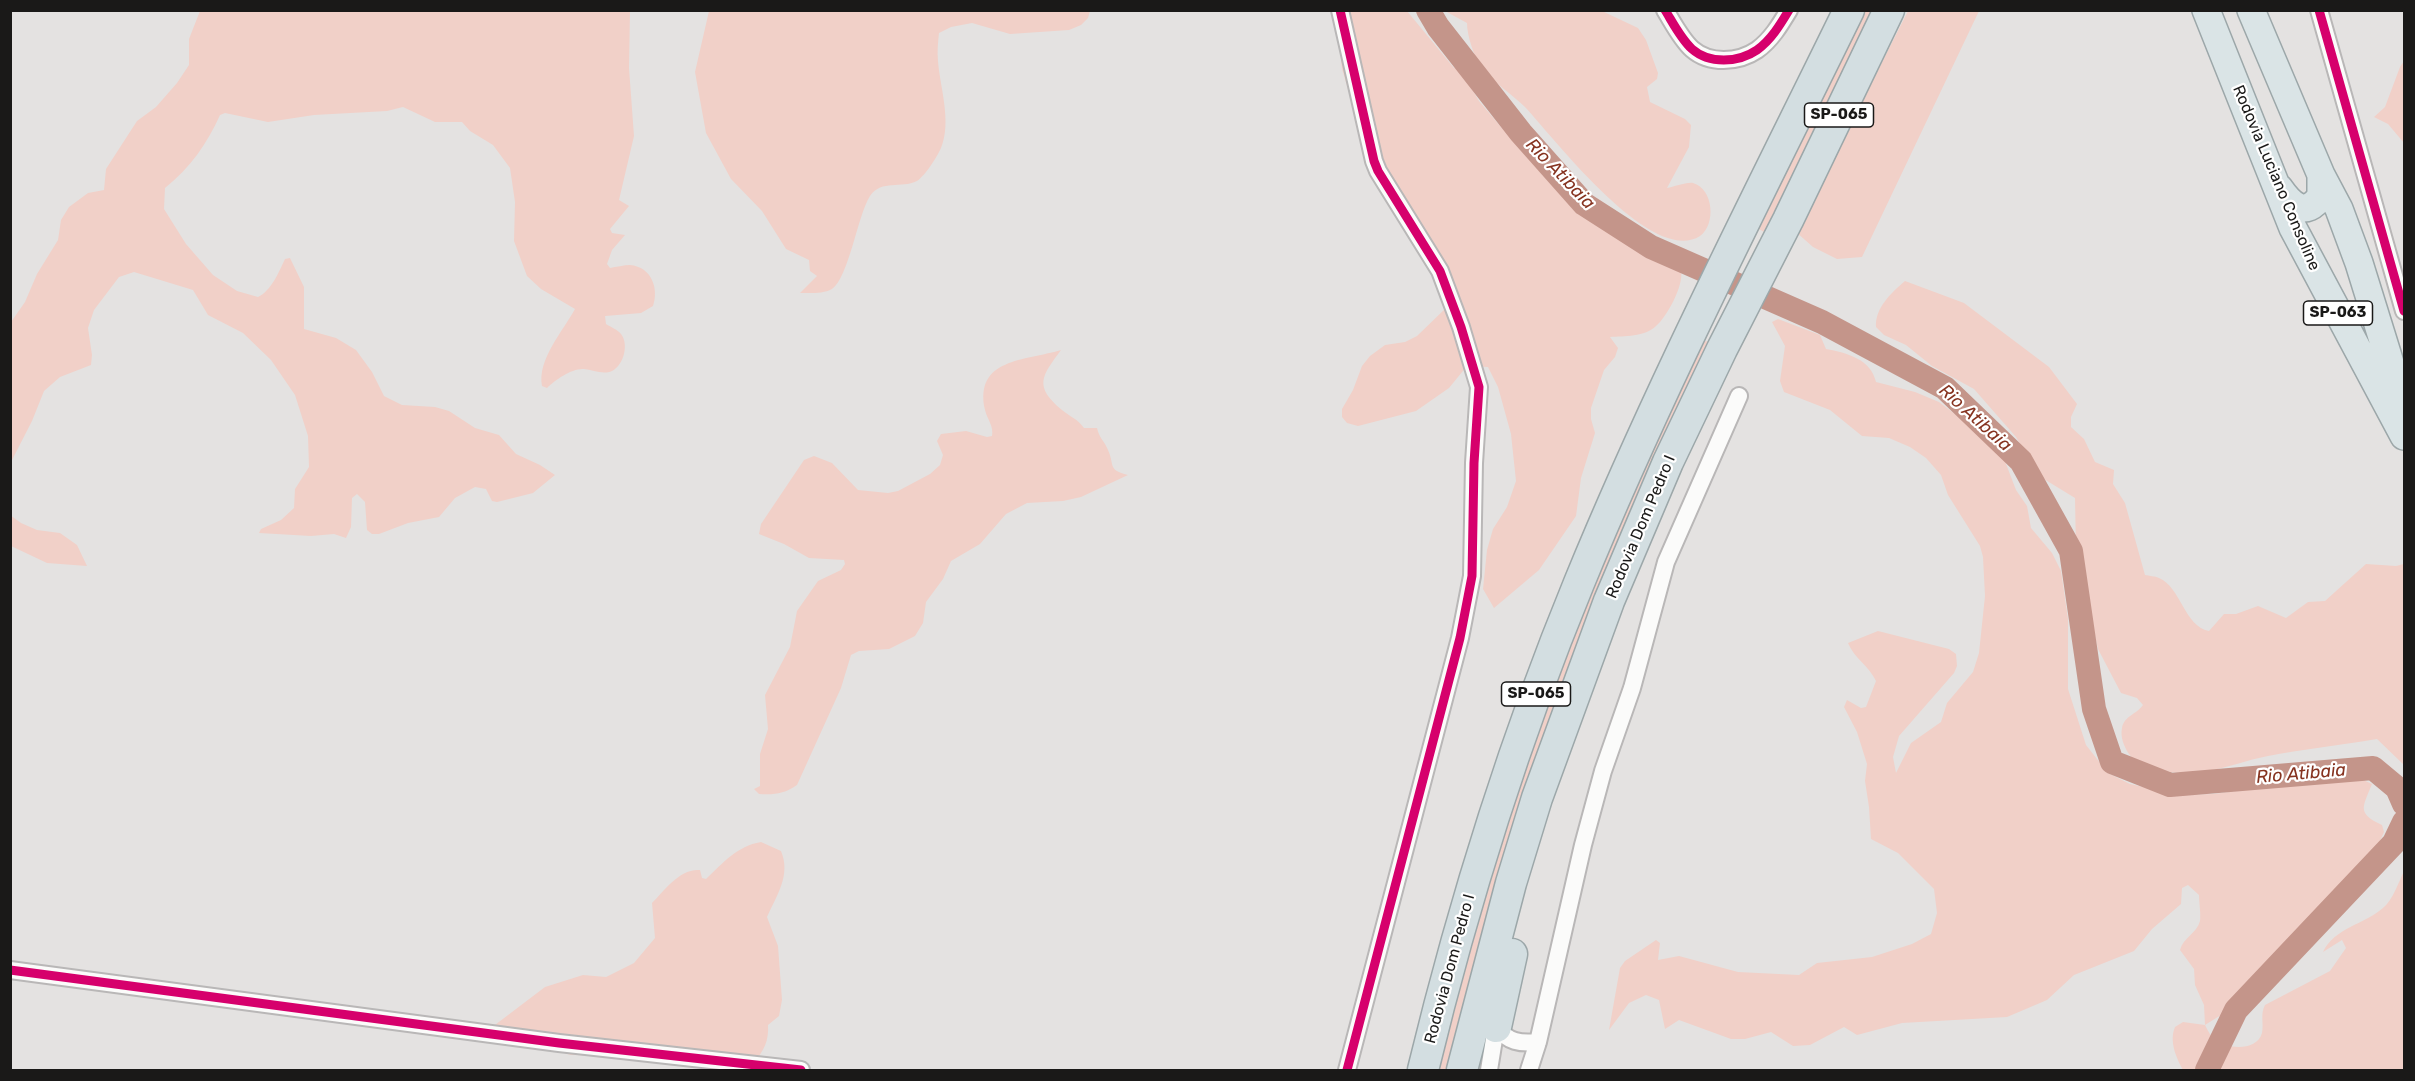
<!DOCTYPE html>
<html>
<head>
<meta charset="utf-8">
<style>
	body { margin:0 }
	#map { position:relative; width:2415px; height:1081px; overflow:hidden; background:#e4e2e1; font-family:Rubik,sans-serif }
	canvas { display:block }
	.frame { position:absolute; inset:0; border:12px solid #1a1918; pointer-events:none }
</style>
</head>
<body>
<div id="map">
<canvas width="2415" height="1081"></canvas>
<div class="frame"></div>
</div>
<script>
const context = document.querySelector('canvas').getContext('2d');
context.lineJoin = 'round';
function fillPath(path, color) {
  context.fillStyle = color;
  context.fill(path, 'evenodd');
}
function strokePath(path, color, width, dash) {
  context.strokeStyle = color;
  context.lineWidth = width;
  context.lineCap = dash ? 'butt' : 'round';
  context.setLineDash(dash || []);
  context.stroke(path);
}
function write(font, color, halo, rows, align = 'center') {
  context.font = font + ' Rubik,sans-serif';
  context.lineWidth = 4.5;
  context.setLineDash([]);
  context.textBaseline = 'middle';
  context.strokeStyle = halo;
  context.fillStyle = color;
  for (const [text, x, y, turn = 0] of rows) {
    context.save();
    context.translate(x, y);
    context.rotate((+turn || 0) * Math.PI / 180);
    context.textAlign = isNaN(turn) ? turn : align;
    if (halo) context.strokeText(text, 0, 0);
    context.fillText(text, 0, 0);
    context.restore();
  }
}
const green = new Path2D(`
	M200,11H630L629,68L634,136L619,200L629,206L610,229L612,233L625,235L612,250L607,264L610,268C616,267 624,265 630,265C652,267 659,289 653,306L641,313L605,316L606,324C611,327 618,330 621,334C629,344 624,365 612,371C603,375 593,370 584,369C572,368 555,380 547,388L542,386C537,360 563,331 575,309L541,289L527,276L514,241L515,202L510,168L493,145L470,131L462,122H435L403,107L387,111L314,115L268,122L225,113L220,115C207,144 190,168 165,188L164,209L186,244L213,275L237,291L258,297C271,291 279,272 285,259L290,258L304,287V329L336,338L356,350L372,372L384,396L402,405L435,407L449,411L475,428L499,435L516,454L540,465L555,475L533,493L497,502L492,501L486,489L475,487L455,498L439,517L408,523L379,534H372L367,530L365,502L357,494L352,498L351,527L346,538L334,534L311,536L259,533L261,529L281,520L294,508L295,489L309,467L308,436L295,395L271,360L243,333L208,315L193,290L134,272L119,277L94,310L88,328L92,355L91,365L60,377L44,391L32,421L11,462V322L25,302L37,274L58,240L61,220L69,207L88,193L104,190L106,169L137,121L156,107L177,83L189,65V39Z
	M709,11V10L1090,11L1088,18L1081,25L1069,30L1010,34L972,23L951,27L939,33C938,42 937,52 938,61C940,87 952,122 941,148C937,157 925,176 917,181C901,189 882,179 870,196C857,217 849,277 832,289C823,294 810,293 800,293L817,276L810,271L809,260L786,249L762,211L731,179L706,133L695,72Z
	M1336,11H1407L1454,68L1460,69L1479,101L1501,127L1527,154L1566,182L1600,224L1648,254L1681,271C1684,285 1667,317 1656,326C1645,337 1624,336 1610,337L1618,348L1615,357L1604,370L1591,408V419L1595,433L1581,478L1576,516L1539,570L1494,608L1483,589L1487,550L1493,529L1507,507L1516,481L1511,434L1498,387L1488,367L1467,366L1449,388L1416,411L1358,426L1347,423L1342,417V409L1353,390L1362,366L1370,356L1385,345L1405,342L1417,336L1448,306L1447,294L1361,132L1342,69Z
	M1445,11H1602L1638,28L1646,40L1658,73L1657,79L1647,87L1650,102L1685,119L1691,125L1689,147L1667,188C1674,187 1686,182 1693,183C1714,189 1716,225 1700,236C1652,267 1554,138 1525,107C1512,94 1492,82 1481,67C1474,56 1467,36 1467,23Z
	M1861,11H1878L1768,234L1755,227Z
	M1908,11H1979L1862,257L1837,259L1813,247L1796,232Z
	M2404,61V143L2388,124L2374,117L2385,107L2400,67Z
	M1905,281L1964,303L2049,367L2077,404L2071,417V427L2084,439L2095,462L2114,470L2113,484L2125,503L2145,575C2149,576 2155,576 2159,578C2181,587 2184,626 2209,631L2224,614H2236L2258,606L2286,618L2308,602L2325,601L2366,564L2396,566L2404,564V765L2377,739C2341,745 2304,749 2268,756C2247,760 2227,768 2206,771C2184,775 2142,773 2129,754C2124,747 2120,736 2122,728C2124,716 2137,714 2143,705L2137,698L2121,693L2098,649L2076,551L2075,498L2039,476L2016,437L1974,389L1932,366L1906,345L1884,335L1876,327C1875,308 1891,293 1905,281Z
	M1778,319L1820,335L1826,349C1847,353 1871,359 1876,382L1915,392L1939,402L1980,433L2003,456L2016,490L2027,506L2031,528L2052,553L2061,571L2068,619V689L2086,745L2108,773L2130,784L2179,795L2214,794L2333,777L2361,779L2372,784C2363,807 2356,813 2382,825L2384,832L2375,852L2353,879L2316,915L2286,951L2251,982L2221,1015L2205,1025C2208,1031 2211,1037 2216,1041C2229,1049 2257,1051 2262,1033C2264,1023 2260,1014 2265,1005L2330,971L2346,948L2342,940L2323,952C2334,928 2365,924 2383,908C2393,900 2399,881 2404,871V1070H2183C2176,1057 2169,1041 2175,1027L2183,1022L2205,1025L2204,1005L2195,985L2194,969L2180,950C2183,938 2197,933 2200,921C2201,913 2199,903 2199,895L2188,885L2182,888L2181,904L2152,929L2134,951L2074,975L2047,1000L2007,1017L1902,1023L1857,1035L1844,1027L1810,1045L1793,1046L1771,1032L1745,1039H1731L1679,1020L1665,1029L1659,1000L1646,995L1629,1003L1609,1030L1620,968L1625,961L1656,940L1660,943L1658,960L1679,956L1738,972L1799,975L1817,963L1872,957L1912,944L1931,934L1937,913L1934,889L1898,853L1871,839L1869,807L1865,781L1867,764L1857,732L1844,707L1847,700L1861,708L1866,707L1876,681C1869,666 1854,658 1848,643L1878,631L1949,649L1956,654L1957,666L1954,673L1899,736L1893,757L1896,773L1911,743L1941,722L1947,703L1973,672L1979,653L1985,596L1983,557L1980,546L1948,495L1941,475L1926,458L1910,447L1889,438L1862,436L1830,410L1784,392L1780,381L1785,346L1772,322Z
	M1698,340L1716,343L1453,1070H1434L1454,992L1546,691Z
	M1061,350C1042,376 1033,386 1062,410C1070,417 1077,418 1084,428H1097C1100,440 1104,440 1108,450C1115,465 1107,470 1128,475L1081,497L1063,501L1027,503L1006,514L980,544L951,561L943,579L926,602L923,623L915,636L889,649L859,651L851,655L841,688L797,785C784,794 774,795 759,794L754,789L760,786V754L768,729L765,695L790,647L797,611L818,581L841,570L845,564L844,560L809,558L784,544L759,534L761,524L804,460L814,456L832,463L858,490L888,493L898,491L930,474L940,465L943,455L937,441L941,434L966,431L987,437L992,436C994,426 987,419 985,410C974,358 1025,361 1061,350Z
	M10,515L21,523L37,530L60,533L77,545L87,566L47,563L11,546Z
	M761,842L781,851C791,875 777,895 767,917L778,946L782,1000L779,1016L768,1025C769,1041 764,1050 754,1063L653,1056L571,1055L487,1031L545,987L583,975L606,977L634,963L655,938L652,903C664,891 680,868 700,870L702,878L706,879C723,863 737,846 761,842Z`);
const river = new Path2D(`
	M1428,10L1438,27L1521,133L1584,204L1651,247L1822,322L1945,388L2021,461L2071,551L2094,709L2112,762L2170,785L2373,768L2397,788L2404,804
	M2207,1070L2236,1010L2394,843L2404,822`);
const minor = new Path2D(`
	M1340,10L1374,161L1378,171L1440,271L1461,327L1479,387L1474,463L1472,576L1460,638L1347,1070
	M1665,10C1673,23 1681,39 1692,49C1709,64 1738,63 1757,50C1771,40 1780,25 1789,10
	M2319,10L2404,311
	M10,970L559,1043L801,1070
	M1496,1027C1508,1042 1520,1044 1538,1042
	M1489,1070L1496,1027
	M1529,1070L1538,1042L1583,845L1603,771L1632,688L1666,562L1739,396`);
const trunk = new Path2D(`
	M2206,10L2293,228L2404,436
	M2251,10L2321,175L2339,209L2359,263L2404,408
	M2279,188C2291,205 2305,219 2321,196V175`);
const motorway = new Path2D(`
	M1496,1027L1512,954
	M1423,1070C1463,905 1514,741 1579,583C1659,388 1756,200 1849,10
	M1462,1070L1511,883L1537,798L1609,601L1668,462L1722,349L1788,220L1889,10`);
const cycleway = new Path2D(`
	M1340,10L1374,161L1378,171L1440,271L1461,327L1479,387L1474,463L1472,576L1460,638L1347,1070
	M1665,10C1673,23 1681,39 1692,49C1709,64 1738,63 1757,50C1771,40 1780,25 1789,10
	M2319,10L2404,311
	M10,970L559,1043L801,1070`);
const shields = [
	[1839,115,69],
	[2338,313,69],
	[1536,694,69]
];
const shieldNames = [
	["SP-065",1839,115],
	["SP-063",2338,313],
	["SP-065",1536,694]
];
const streetNames = [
	["Rodovia Luciano Consoline",2276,178,67],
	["Rodovia Dom Pedro I",1641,527,-67],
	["Rodovia Dom Pedro I",1450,969,-75]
];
const waterNames = [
	["Rio Atibaia",1560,174,46],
	["Rio Atibaia",1975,418,42],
	["Rio Atibaia",2301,774,-5]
];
fillPath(green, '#f1d0c8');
strokePath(river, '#c4958a', 24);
strokePath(minor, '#b9b7b7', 20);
strokePath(trunk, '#9ca7a9', 30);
strokePath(motorway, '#9ca7a9', 33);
strokePath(minor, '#fbfbfa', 16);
strokePath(trunk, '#dae4e6', 27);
strokePath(motorway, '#d3dee1', 30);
strokePath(cycleway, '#d6006c', 9);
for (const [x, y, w] of shields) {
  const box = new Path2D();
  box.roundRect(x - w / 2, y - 12, w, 24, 4.5);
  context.fillStyle = '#fff';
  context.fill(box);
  strokePath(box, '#1a1918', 1.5);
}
write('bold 15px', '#1a1918', null, shieldNames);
write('16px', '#1a1918', '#fff', streetNames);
write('italic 18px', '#863320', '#fff', waterNames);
</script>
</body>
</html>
